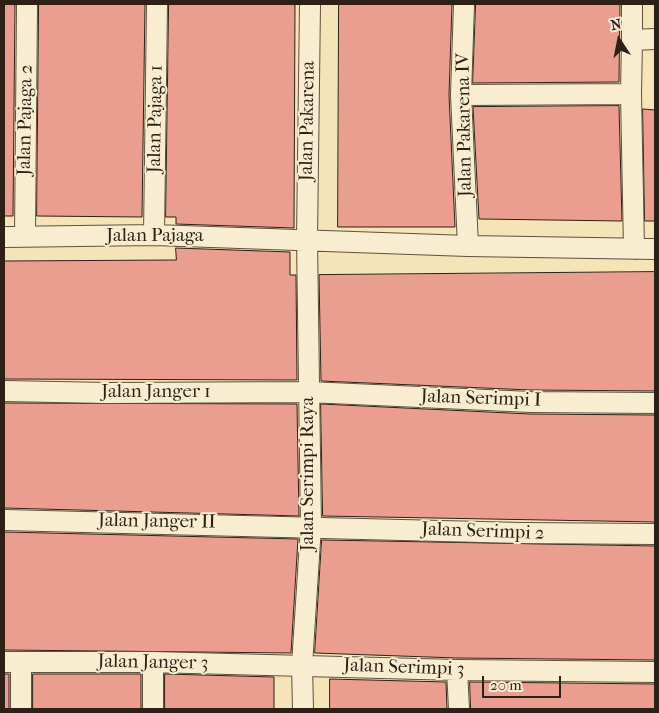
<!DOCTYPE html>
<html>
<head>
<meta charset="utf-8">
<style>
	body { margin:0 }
	#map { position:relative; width:659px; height:713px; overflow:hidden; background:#f5e4b8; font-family:"IM FELL French Canon",serif }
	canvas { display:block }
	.frame { position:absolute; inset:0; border:5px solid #2e1f17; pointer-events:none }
	.north { position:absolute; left:594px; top:15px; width:50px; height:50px; -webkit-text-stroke:4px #f8edd1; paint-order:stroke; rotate:349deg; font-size:14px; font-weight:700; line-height:20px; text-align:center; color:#2e1f17 }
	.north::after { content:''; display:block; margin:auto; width:18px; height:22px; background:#2e1f17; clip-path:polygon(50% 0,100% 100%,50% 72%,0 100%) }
	.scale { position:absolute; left:482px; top:676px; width:79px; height:22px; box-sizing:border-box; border:2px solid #2e1f17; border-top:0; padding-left:6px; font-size:15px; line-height:18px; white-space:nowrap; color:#2e1f17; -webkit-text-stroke:4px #f8edd1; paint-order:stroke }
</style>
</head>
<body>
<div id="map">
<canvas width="659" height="713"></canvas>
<div class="frame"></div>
<div class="north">N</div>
<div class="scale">20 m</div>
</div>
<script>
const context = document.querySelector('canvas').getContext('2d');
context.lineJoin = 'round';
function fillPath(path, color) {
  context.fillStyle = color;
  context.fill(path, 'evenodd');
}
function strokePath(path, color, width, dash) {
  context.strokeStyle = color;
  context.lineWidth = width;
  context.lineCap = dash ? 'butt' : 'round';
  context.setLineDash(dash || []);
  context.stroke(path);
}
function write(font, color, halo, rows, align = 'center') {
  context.font = font + ' "IM FELL French Canon",serif';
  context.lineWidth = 4;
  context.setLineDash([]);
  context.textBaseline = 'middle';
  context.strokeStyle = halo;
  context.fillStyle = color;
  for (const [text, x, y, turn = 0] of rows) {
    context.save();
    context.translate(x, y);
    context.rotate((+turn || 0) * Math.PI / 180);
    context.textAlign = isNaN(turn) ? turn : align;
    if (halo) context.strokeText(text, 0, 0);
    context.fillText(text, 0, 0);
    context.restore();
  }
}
const building = new Path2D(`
	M4,4H15L13,216H4Z
	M39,4H145L142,217L37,216Z
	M169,4H295L294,228L176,224V217H166Z
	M339,4H452L449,95L455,227H338Z
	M476,4H620L619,82L473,83Z
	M619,106L622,221L479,219L473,107Z
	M643,109L655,110V221H645Z
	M176,248L290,252V275H296L297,380L4,379V261L176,260Z
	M655,272V391L531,390L321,381L319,275Z
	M4,403L297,404L299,516L4,508Z
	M321,404L530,414L655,415V522L323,516Z
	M4,532L298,539L291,653L4,650Z
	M322,540L655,546V660L457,658L315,653Z
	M4,674H9V709H4Z
	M33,674H141V709H33Z
	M165,674L274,677V709H165Z
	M330,679L446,682L447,709H330Z
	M470,682L655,684V709H471Z`);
const minor = new Path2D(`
	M464,4L461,95L468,246
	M632,4V40
	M461,95L631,94
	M154,235L157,4
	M25,236L27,4
	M4,237L154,235L468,246L655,249
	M634,249L631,94L632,40L655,39
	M4,391L108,393L308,392L531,402L655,403
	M4,520L521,533L655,534
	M4,662H153L457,670L655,672
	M153,662V709
	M457,670L459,709
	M21,709V662
	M303,709L302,665L311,526L307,239L310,4`);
const streetNames = [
	["Jalan Pajaga 1",156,119,-89],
	["Jalan Pajaga 2",26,120,-89],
	["Jalan Pakarena",308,121,-89],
	["Jalan Pakarena IV",465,125,-91],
	["Jalan Pajaga",155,236],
	["Jalan Janger 1",156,392],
	["Jalan Serimpi I",481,399,2],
	["Jalan Serimpi Raya",308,474,-90],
	["Jalan Janger II",157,522,1],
	["Jalan Serimpi 2",483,532,2],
	["Jalan Janger 3",153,663,1],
	["Jalan Serimpi 3",404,668,2]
];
fillPath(building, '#e99e90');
strokePath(building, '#2e1f17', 1);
strokePath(minor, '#60503f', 22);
strokePath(minor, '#f8edd1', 20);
write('19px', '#2e1f17', '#f8edd1', streetNames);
</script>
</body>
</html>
